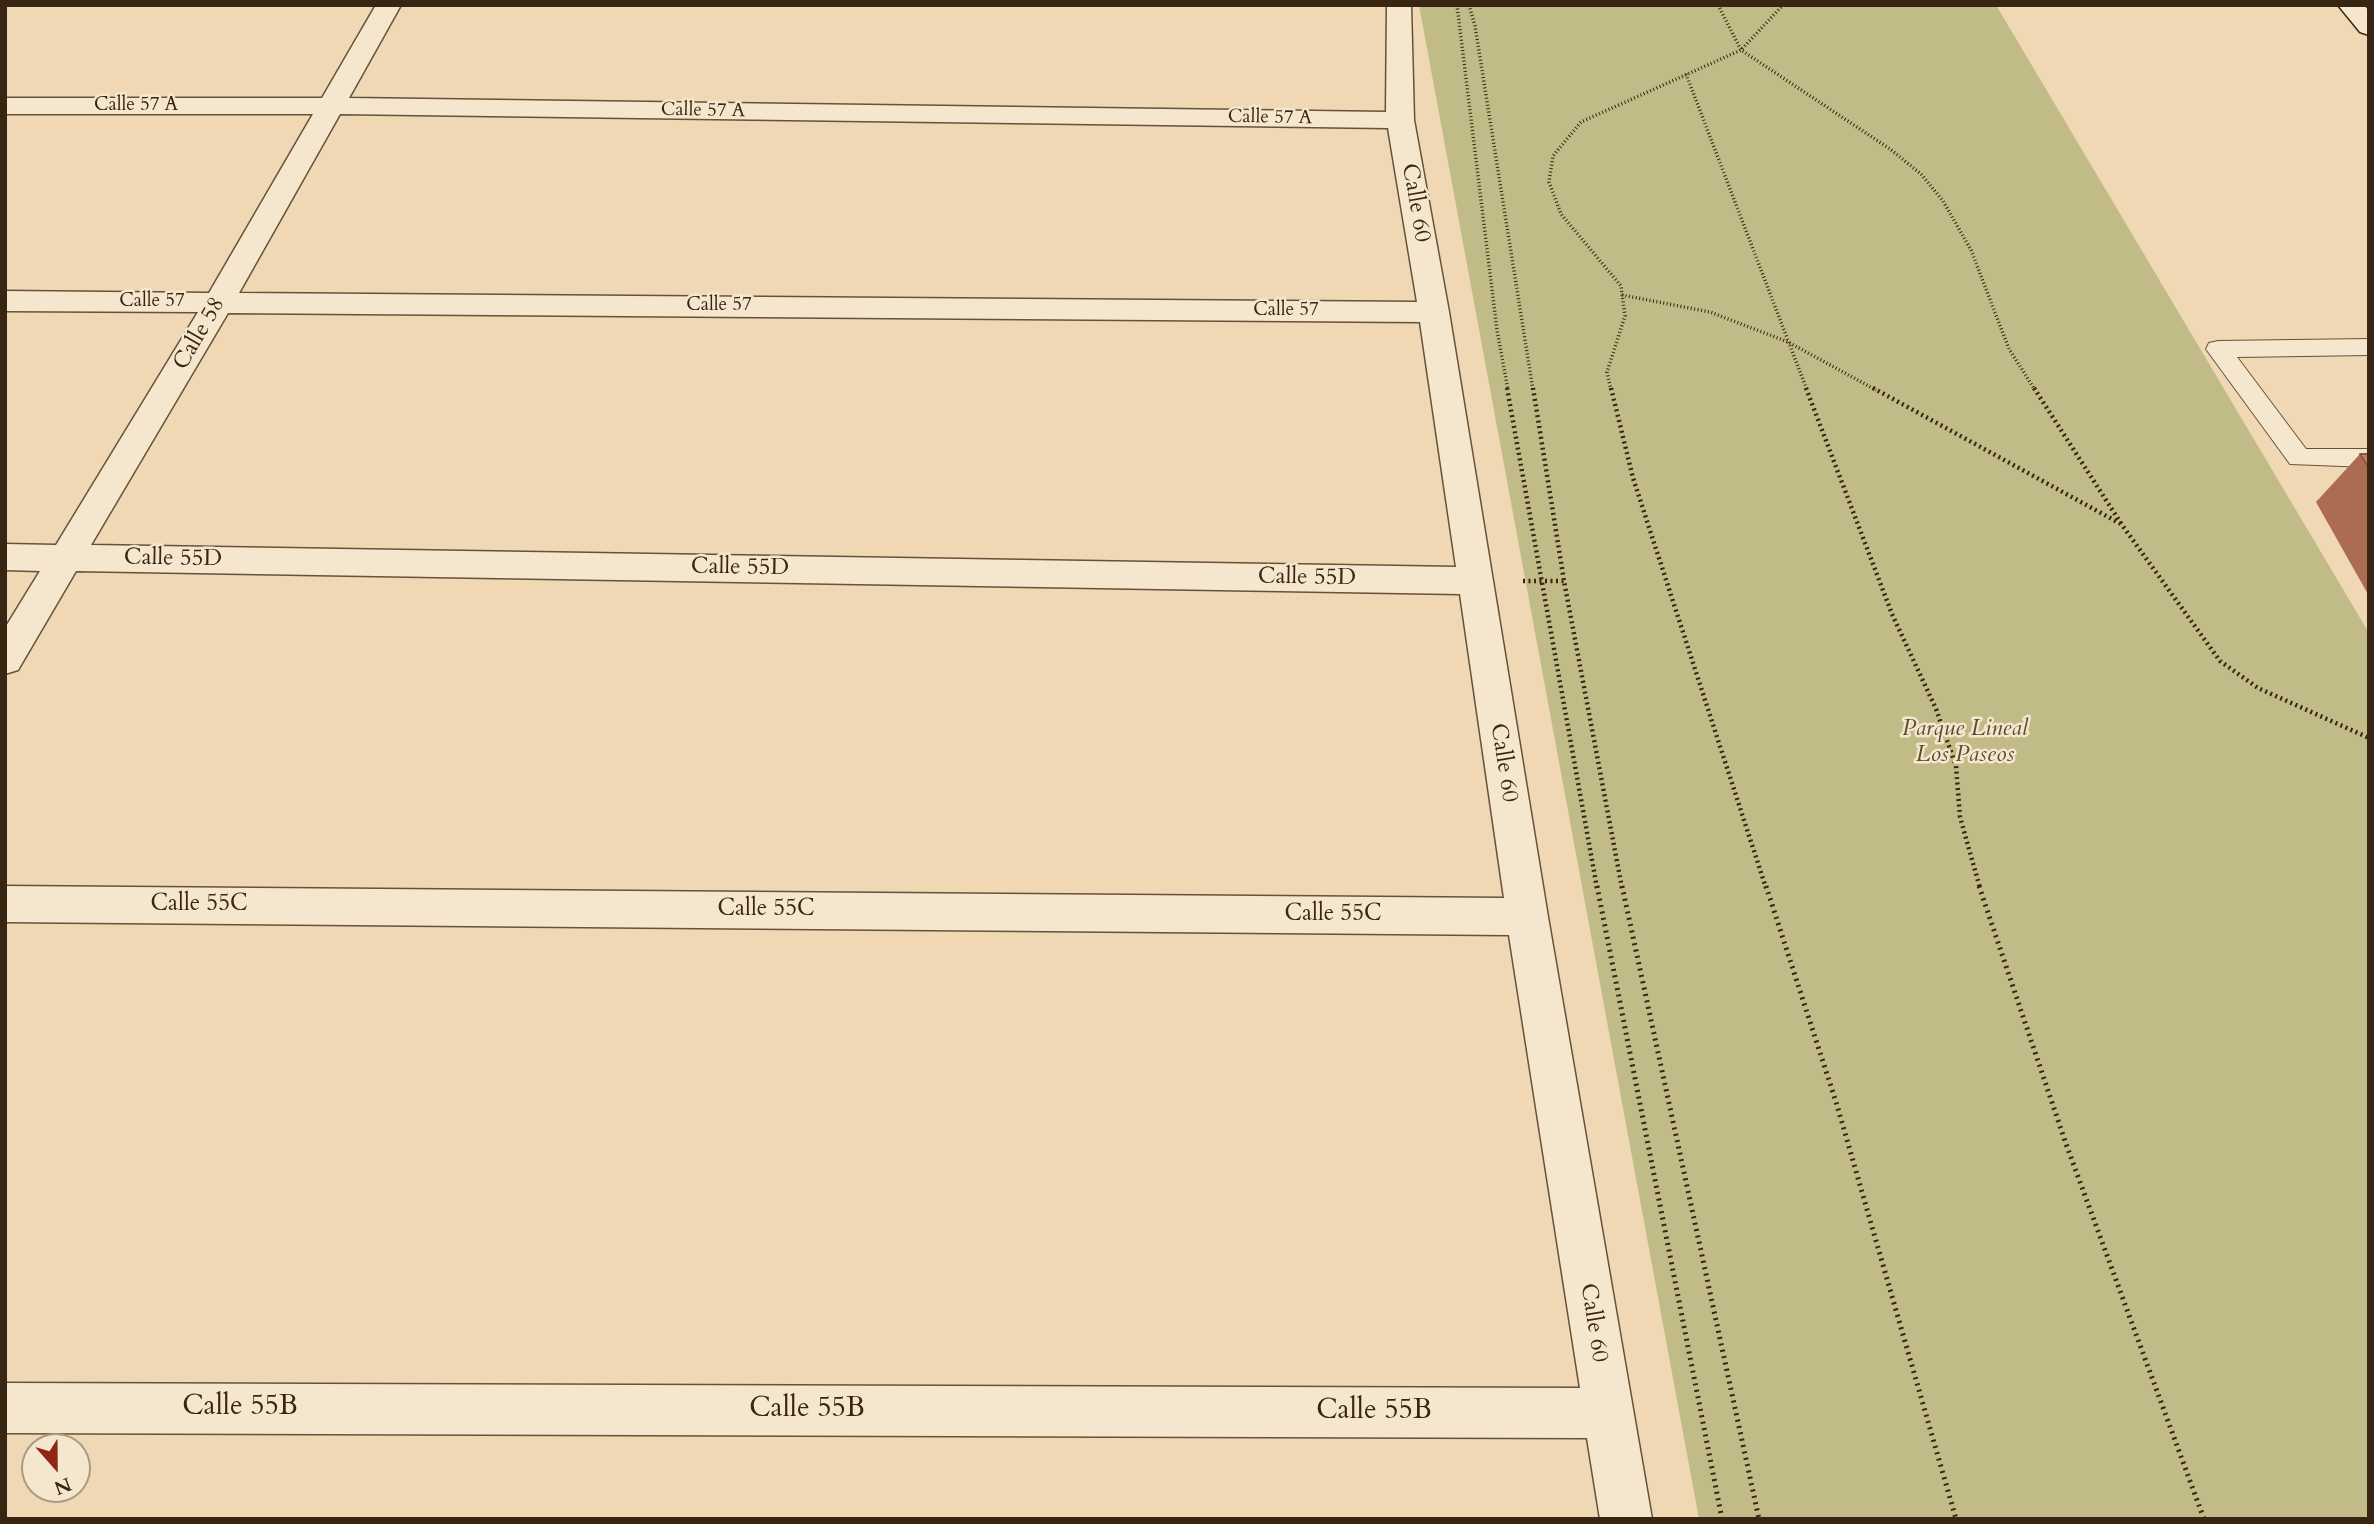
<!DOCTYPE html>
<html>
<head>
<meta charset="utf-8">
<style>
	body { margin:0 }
	#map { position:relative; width:2374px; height:1524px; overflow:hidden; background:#efd8b3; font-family:Cardo,serif }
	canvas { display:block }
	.frame { position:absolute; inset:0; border:7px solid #392612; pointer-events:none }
	.north { position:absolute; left:21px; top:1433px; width:70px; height:70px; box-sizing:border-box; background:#f5e6ce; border:2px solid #aa9983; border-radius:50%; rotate:159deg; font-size:19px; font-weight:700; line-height:28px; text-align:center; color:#392612 }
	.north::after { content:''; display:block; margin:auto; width:24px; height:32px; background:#8f2418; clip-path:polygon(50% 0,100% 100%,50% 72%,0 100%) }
</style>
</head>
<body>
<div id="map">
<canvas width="2374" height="1524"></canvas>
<div class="frame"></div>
<div class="north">N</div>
</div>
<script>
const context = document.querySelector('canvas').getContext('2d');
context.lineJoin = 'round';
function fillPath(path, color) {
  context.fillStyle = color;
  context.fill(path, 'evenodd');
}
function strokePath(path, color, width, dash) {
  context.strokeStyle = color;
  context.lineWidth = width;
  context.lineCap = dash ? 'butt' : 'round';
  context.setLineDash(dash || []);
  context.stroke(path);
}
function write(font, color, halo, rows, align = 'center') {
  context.font = font + ' Cardo,serif';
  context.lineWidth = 5;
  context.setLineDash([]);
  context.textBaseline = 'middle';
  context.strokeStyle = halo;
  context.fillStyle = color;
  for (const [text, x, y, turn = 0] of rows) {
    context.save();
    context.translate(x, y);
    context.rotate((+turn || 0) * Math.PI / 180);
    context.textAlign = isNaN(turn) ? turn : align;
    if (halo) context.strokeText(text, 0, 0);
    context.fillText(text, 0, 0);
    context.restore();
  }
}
const green = new Path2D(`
	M1419,5H1996L2369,633V1519H1699Z`);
const pathFar2 = new Path2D(`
	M1457,5L1497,330L1508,390
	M1469,5L1475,26L1533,390
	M1718,5L1741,50L1890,149L1921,174L1943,201L1971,250L2009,349L2035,390
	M1686,74L1807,390
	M1622,295L1710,312L1788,342L1876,390
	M1611,390L1607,372L1625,316L1621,286L1561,214L1549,182L1553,156L1581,122L1741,50L1783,5`);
const pathFar1 = new Path2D(`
	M1507,388L1597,888
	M1533,388L1564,581L1622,888
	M1611,388L1633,478L1766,888
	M1806,388L1892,614L1936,709L1956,766L1960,817L1980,888
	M1873,388L2121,524
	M2034,388L2122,525L2220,661L2258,688L2369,738
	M1523,581H1564`);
const path = new Path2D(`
	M1597,886L1722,1519
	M1622,886L1759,1519
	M1766,886L1837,1105L1956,1519
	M1979,886L2066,1144L2204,1519`);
const service = new Path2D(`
	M2369,339V355L2237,357L2306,449H2369V467L2290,464L2206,349L2209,343L2218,341Z`);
const minor = new Path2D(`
	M376,5H401L349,98L1386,112L1387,5H1411L1414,120L1449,312L1548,917L1652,1519H1600L1587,1438L5,1433V1383L1580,1388L1509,935L5,922V886L1504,898L1460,594L76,571L18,670L5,674V628L40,571L5,570V544L56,545L198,312L5,311V291L209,293L313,114H5V98H322ZM340,114L1388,128L1417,302L239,293ZM228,313L1420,322L1456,567L91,545Z`);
const secondary = new Path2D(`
	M2338,5H2364L2369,11V35L2360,32Z`);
const wall = new Path2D(`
	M2360,454H2369V596L2316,502Z`);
const building = new Path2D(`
	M2360,454H2369V468Z`);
const farStreetnames = [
	["Calle 57 A",136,106],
	["Calle 57 A",703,111,1],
	["Calle 57 A",1270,118,1],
	["Calle 57",152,302],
	["Calle 57",719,306],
	["Calle 57",1286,311]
];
const streetNames = [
	["Calle 60",1415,203,80],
	["Calle 58",200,334,-60],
	["Calle 55D",173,559,1],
	["Calle 55D",740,568,1],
	["Calle 55D",1307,578,1],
	["Calle 60",1503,763,81],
	["Calle 55C",199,905],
	["Calle 55C",766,910],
	["Calle 55C",1333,915],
	["Calle 60",1593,1323,81]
];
const parkNames = [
	["Parque Lineal",1965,730],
	["Los Paseos",1965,756]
];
const nearStreetnames = [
	["Calle 55B",240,1408],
	["Calle 55B",807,1410],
	["Calle 55B",1374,1412]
];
fillPath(green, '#c1bc87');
strokePath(service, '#66523a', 2);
strokePath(minor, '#66523a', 3);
strokePath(secondary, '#392612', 3);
strokePath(pathFar2, '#392612', 3.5, [1, 2.5]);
strokePath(pathFar1, '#392612', 4.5, [2, 3.5]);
strokePath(path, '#392612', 5, [2, 4.5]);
fillPath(service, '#f5e6ce');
fillPath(minor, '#f5e6ce');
fillPath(secondary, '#f5e6ce');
fillPath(wall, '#ab6c51');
fillPath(building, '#c77e5e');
strokePath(building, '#8b5842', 2);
write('19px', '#392612', '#f5e6ce', farStreetnames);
write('23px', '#392612', '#f5e6ce', streetNames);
write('italic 23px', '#5b4c2f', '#f5e6ce', parkNames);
write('28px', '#392612', '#f5e6ce', nearStreetnames);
</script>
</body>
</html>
